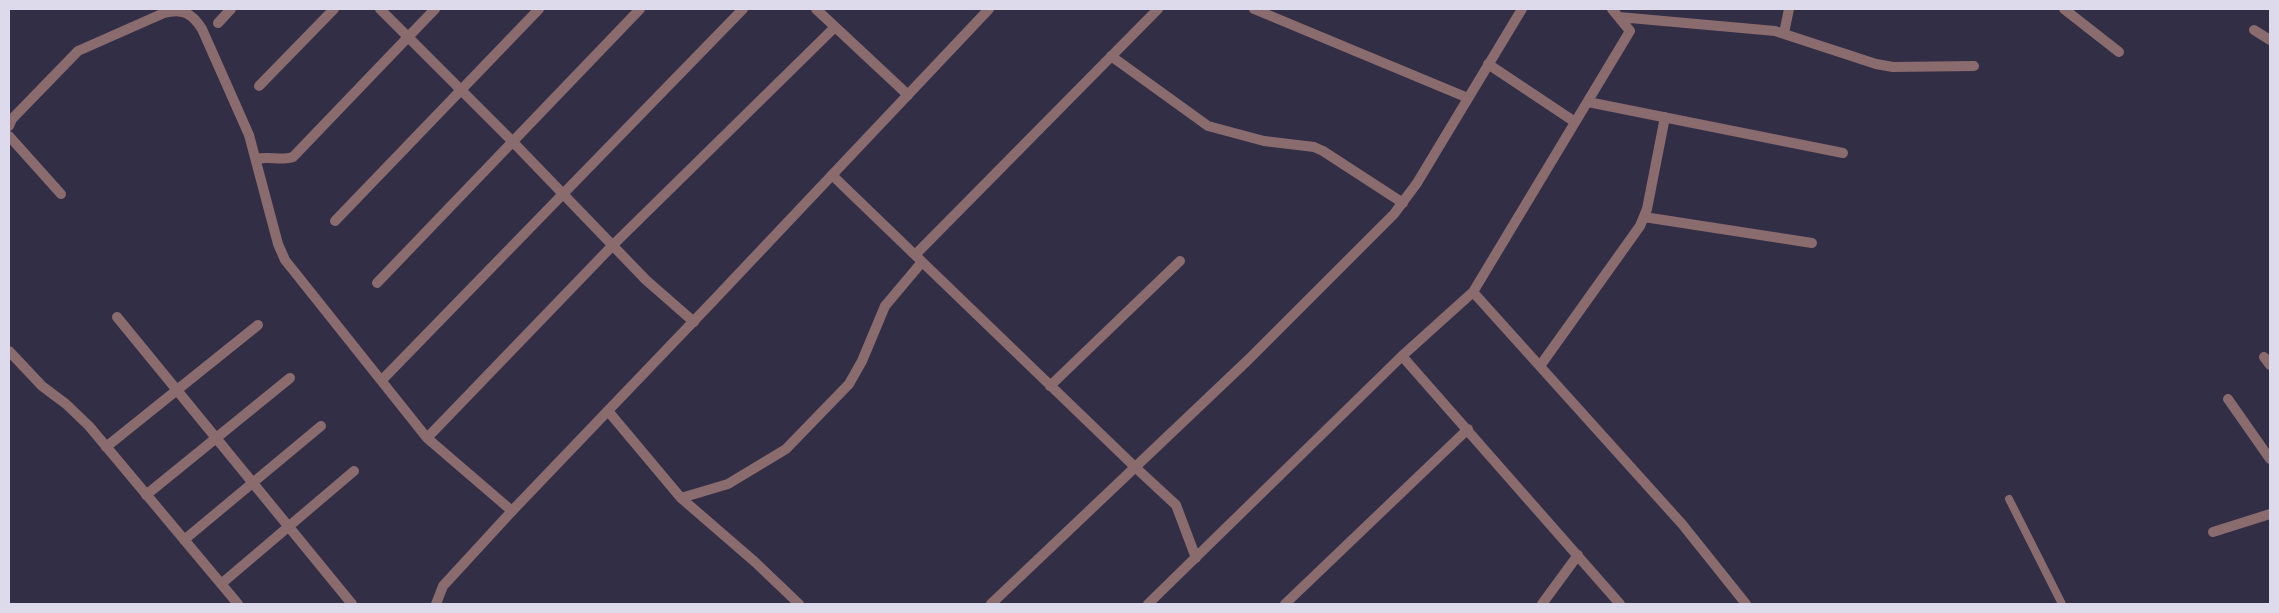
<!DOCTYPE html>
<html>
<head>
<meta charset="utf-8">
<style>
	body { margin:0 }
	#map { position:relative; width:2279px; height:613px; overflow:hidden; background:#322e46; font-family:"Work Sans",sans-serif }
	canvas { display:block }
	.frame { position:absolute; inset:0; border:10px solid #dddbeb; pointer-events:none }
</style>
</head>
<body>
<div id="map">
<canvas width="2279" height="613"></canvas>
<div class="frame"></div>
</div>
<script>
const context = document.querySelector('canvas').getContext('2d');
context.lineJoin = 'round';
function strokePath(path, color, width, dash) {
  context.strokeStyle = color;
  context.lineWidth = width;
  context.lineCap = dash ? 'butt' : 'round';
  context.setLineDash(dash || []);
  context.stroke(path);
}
const service = new Path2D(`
	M2009,499L2062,604`);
const minor = new Path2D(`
	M380,9L512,141L646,280L694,322
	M816,9L908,95
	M1254,9L1468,98
	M2064,9L2119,52
	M1619,17L1775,31L1876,64L1893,67L1974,66
	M218,23L231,9
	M2254,30L2270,40
	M1784,33L1789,9
	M1111,56L1208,126L1264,141L1314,147L1323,151L1403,203
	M1488,64L1575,122
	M259,86L334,9
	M1588,102L1843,153
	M9,126L12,119L78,51L164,13C182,8 192,13 202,29L249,135L278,244L285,260L427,438L512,511
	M9,136L61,194
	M256,159C269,156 282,161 293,157L435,9
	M832,175L1135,467L1176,505L1196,558
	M1644,217L1812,243
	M335,221L539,9
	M915,255L1158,9
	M377,283L640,9
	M1473,292L1682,524L1746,604
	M117,317L352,604
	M9,351L42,386L66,404L89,426L238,604
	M1402,356L1620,604
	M2264,357L2270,365
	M1540,366L1640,226L1647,209L1665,117
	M382,380L743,9
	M1050,386L1180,261
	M2228,399L2270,459
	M608,411L681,498L755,562L799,604
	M427,438L613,245L835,27
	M106,447L258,325
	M146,495L290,378
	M681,498L728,484L786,449L849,384L862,361L885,306L922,262
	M2213,532L2270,514
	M184,540L321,426
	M221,584L354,471
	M991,604L1248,360L1394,214L1417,183L1522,9
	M1148,604L1402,356L1473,292L1630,31L1612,9
	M1285,604L1468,429
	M1542,604L1578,555`);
const tertiary = new Path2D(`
	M436,604L443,586L512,511L713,301L989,9`);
strokePath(service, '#8a6b6e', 8);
strokePath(minor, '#8a6b6e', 10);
strokePath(tertiary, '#8a6b6e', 10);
</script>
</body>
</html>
